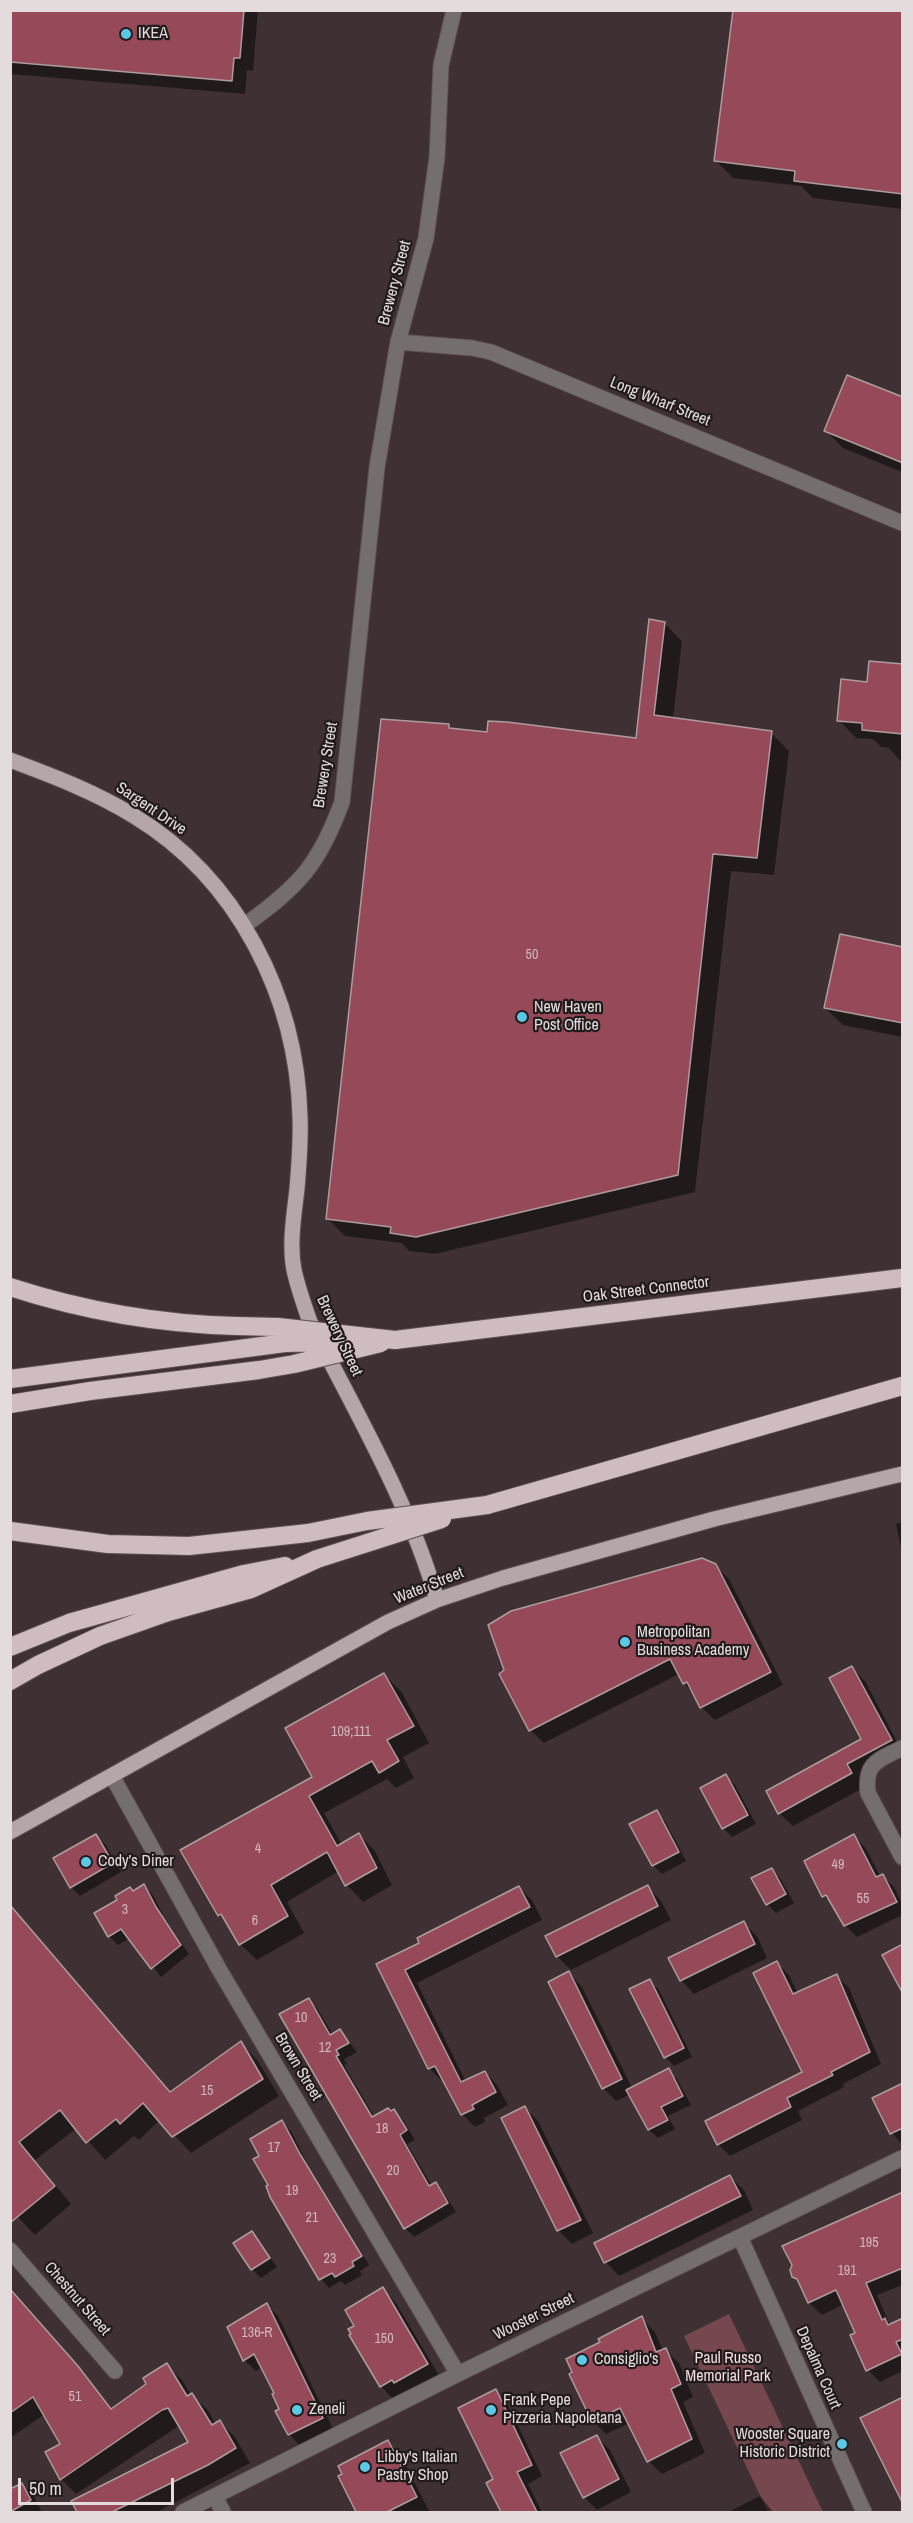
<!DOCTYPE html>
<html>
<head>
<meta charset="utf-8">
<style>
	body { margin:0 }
	#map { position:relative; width:913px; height:2523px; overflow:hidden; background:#3f3133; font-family:"Archivo Narrow",sans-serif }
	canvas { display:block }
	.frame { position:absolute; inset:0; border:12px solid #e4dbdc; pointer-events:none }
	.scale { position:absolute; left:18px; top:2478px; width:156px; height:27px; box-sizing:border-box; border:3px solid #e4dbdc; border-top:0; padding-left:8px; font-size:18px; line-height:21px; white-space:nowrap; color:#e4dbdc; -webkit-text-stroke:4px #211b1c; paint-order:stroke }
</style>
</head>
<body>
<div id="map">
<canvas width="913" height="2523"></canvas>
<div class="frame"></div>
<div class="scale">50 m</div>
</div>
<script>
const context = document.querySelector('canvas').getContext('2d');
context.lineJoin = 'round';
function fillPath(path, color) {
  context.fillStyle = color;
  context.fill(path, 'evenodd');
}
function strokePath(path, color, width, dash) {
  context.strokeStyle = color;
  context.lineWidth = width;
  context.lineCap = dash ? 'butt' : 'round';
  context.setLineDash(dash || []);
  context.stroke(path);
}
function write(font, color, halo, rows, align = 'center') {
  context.font = font + ' "Archivo Narrow",sans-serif';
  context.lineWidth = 4.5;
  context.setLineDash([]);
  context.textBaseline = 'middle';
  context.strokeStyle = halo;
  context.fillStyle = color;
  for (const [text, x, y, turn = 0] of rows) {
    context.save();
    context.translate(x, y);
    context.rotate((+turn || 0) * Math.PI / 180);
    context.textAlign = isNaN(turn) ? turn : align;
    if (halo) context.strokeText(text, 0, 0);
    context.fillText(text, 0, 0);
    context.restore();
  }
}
const green = new Path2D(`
	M729,2314L823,2512H768L684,2336Z`);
const shadow = new Path2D(`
	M10,10H258L253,71L247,70L245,94L10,74Z
	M902,10V209L813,198L801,186L733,178L715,160Z
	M902,399V472L843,448L825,430Z
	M665,624L682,641L673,719L771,733L789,751L774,875L731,871L695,1192L435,1254L409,1251L402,1243L345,1236L327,1218L449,725L453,730L489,734L637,740Z
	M902,666V763L889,748L881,747L873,739L856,738L839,720L868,684Z
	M902,949V1037L843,1025L825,1008Z
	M902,1522V1552L896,1524Z
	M715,1565L729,1579L783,1685L715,1720L701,1707L679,1674L544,1743L530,1730Z
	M852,1668L865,1681L902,1751V1755L860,1778L865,1787L793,1826L779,1813L863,1739Z
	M384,1675L401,1691L429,1743L403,1757L414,1778L396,1788L387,1779L324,1813L342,1845L359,1835L375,1851L392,1885L363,1902L347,1885L339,1871L287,1902L304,1933L257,1960L240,1944L229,1925L220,1915L182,1851L314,1777Z
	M726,1776L735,1785L756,1824L732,1837L723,1828L702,1789Z
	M656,1812L665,1821L686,1861L662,1874L653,1865Z
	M96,1836L105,1844L121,1872L80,1896L71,1887Z
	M853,1836L865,1847L880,1876L882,1875L894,1887L902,1904V1915L857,1937L845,1925L836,1908L824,1896Z
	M771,1869L780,1878L794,1903L776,1913L767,1904Z
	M144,1886L153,1895L164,1917L189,1954L161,1977L130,1938L118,1945L109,1936Z
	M648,1887L661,1901L671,1920L571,1970L557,1956Z
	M519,1888L532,1900L542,1920L417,1983L466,2082L485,2072L497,2085L508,2105L484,2118L485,2122L475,2127L462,2114L444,2080L442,2081L429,2068L378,1965L422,1944Z
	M10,1905L172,2093L241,2043L258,2061L279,2096L191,2153L160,2120L139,2140L134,2136L105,2160L77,2128L35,2160L71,2204L35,2235L16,2215L10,2217Z
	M743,1923L757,1936L767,1958L694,1994L681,1980Z
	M777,1963L789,1975L798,1994L837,1976L849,1988L881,2064L843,2084L844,2087L798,2111L802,2120L730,2156L718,2144L804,2073Z
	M569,1973L582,1987L632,2088L668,2070L677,2079L691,2105L668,2116L675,2129L658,2138L649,2130L631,2094L616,2101L603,2088Z
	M650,1981L659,1990L692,2057L674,2066L665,2057Z
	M308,2000L317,2008L333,2035L340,2031L357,2052L344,2059L347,2064L344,2065L375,2118L394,2111L403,2120L415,2140L407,2144L432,2186L435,2184L444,2193L456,2212L414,2237L405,2228Z
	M902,2085V2141L900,2142L892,2133Z
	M525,2108L538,2121L593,2233L572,2244L558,2230Z
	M282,2122L291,2131L308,2165L369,2265L360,2271L362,2275L345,2285L341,2281L329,2288L321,2279L271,2196L261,2156Z
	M730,2177L744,2190L753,2210L619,2276L606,2262L596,2243Z
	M902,2193V2285L877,2295L890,2325L902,2320V2371L880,2382L868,2370L857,2333L844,2304L822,2315L809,2303L800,2282L794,2276Z
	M252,2233L277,2267L261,2278L252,2269Z
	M383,2289L396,2303L440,2377L394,2400L381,2386L356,2326Z
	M10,2292L26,2307L113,2410L148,2384L167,2365L182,2380L191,2395L207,2409L216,2425L220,2422L235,2437L250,2463L157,2512H79L73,2501L190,2442L180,2425L76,2494L61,2479L62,2444L45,2414L10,2438Z
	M267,2305L278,2316L333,2429L300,2446L289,2434L276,2394L262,2367L256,2371L244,2360Z
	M641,2318L655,2332L663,2351L665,2350L679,2363L693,2397L683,2402L705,2453L662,2474L648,2461L630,2423L606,2434L593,2421L602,2343Z
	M496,2391L507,2403L542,2476L528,2484L542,2512H503L488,2483L495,2479Z
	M596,2436L610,2450L631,2492L597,2510L584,2497Z
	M388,2442L401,2456L429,2511L426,2512H358L340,2477Z
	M22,2485L34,2497L42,2512H10V2490Z
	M760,2496L773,2512H728Z`);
const building = new Path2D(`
	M10,10H244L240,58H234L232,81L10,62Z
	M733,10H903V194L794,181L795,171L714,161Z
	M847,375L903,397V463L824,431Z
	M649,619L665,622L654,715L772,731L757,858L713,854L678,1175L416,1237L390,1233L391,1227L326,1219L381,719L449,724V728L487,732L488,721L507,722L636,738Z
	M869,661L903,664V734L862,730V723L837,721L841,679L867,682Z
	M840,934L903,947V1023L824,1008Z
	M702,1558L716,1564L771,1672L700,1708L687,1682L683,1684L670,1659L529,1731L499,1674L504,1670L488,1625L511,1611Z
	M852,1666L892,1740L847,1764L852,1773L778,1814L766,1791L861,1739L829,1678Z
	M384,1673L414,1726L387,1740L399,1761L379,1773L372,1761L309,1796L337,1846L359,1833L377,1868L345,1886L327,1852L271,1885L288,1916L239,1945L221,1914L218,1916L180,1850L312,1777L285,1728Z
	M726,1774L748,1815L722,1829L700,1788Z
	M657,1810L679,1852L652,1866L629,1824Z
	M96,1834L113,1863L70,1888L53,1858Z
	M854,1834L876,1877L883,1874L897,1902L844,1926L826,1895L822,1897L804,1861Z
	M772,1868L786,1894L766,1905L751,1878Z
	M144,1884L156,1907L181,1945L151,1969L121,1929L108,1937L94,1913L117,1900L115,1896L130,1887L133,1891Z
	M648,1885L658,1906L556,1957L545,1936Z
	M519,1886L530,1907L405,1970L461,2082L485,2071L496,2092L472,2105L474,2109L461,2115L435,2066L428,2069L376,1964L419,1943L417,1938Z
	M10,1905L170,2092L241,2041L263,2079L172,2137L143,2103L120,2124L116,2119L86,2143L60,2110L19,2142L55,2186L10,2223Z
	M744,1921L755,1944L680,1981L668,1958Z
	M903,1944V1994L882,1955Z
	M777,1961L793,1994L837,1974L870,2052L831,2072L833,2075L787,2098L791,2107L717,2145L705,2121L802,2072L753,1973Z
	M569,1971L622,2079L602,2089L548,1982Z
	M650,1979L684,2048L664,2058L629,1989Z
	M309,1998L330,2035L340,2029L349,2043L336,2050L339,2055L336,2056L372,2117L388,2108L391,2111L394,2109L407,2130L400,2135L429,2186L436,2182L448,2203L404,2229L279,2014Z
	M669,2068L683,2096L661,2107L668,2120L648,2130L626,2090Z
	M903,2083V2128L890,2134L872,2098Z
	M525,2106L581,2220L557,2231L501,2118Z
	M282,2120L300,2154L362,2256L352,2262L354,2266L335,2277L332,2273L319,2280L270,2197L266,2186L268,2185L253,2159L259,2156L250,2139Z
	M730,2175L741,2196L604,2263L594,2243Z
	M903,2192V2268L866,2283L882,2320L885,2318L888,2325L903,2318V2339L896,2342L902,2354L866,2371L850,2335L855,2333L836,2290L808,2303L797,2279L792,2277L790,2270L792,2265L782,2246Z
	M252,2231L270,2258L251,2270L233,2243Z
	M383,2287L428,2364L394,2383L392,2380L380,2387L349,2335L351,2334L348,2329L354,2326L345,2310Z
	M10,2289L78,2366L111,2409L146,2384L143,2378L167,2363L187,2396L192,2393L212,2425L220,2420L236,2448L208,2465L112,2512H77L71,2501L188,2442L168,2408L162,2410L60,2480L45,2452L60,2444L33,2397L10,2413Z
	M267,2303L323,2418L288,2435L275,2411L279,2409L272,2394L274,2393L254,2354L243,2361L227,2327Z
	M642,2316L656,2352L666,2348L681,2384L671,2389L692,2439L647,2462L620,2408L592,2422L569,2374L572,2372L566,2359L600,2342L598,2339Z
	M496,2389L532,2465L517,2472L537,2512H501L486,2483L493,2479L458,2408Z
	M903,2397V2504L860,2418Z
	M597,2435L619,2479L583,2498L560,2453Z
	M388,2440L417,2497L387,2512H356L338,2476L342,2474L338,2466Z
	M22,2483L31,2500L10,2512V2489Z`);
const minor = new Path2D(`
	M398,342L472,348L491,352L902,523
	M245,925C299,886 319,865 342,802L377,467L398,342L426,238L437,157L441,65L454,10
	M902,1748C879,1760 864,1762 868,1793L902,1857
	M112,1776L219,1969L458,2374
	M740,2237L864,2512
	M10,2250L115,2371
	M215,2497L223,2512
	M183,2512L458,2374L902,2158`);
const major = new Path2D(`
	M10,760C53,776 95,792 134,816C238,879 297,997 300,1117C301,1140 299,1165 297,1189C294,1215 289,1244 294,1270C298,1288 304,1305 310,1322C356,1413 409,1502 437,1600
	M10,1832L388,1622L437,1600L503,1578L714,1519L902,1474`);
const highway = new Path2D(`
	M10,1287C84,1311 159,1324 236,1326
	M395,1340L902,1278
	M10,1379L247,1348
	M10,1404L90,1391L259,1370
	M487,1505L902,1386
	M10,1531L108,1544L189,1546L308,1533
	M10,1647L69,1623L244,1574L285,1566
	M10,1681L38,1665L100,1636L168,1612L251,1589L317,1559`);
const highwayBridge = new Path2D(`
	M236,1326L278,1327L395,1340
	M247,1348L285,1343L330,1342
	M259,1370L294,1364L381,1343
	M308,1533L367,1521L487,1505
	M317,1559L442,1519`);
const markers = [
	[126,34,6,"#5bc8e6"],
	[522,1017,6,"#5bc8e6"],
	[625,1642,6,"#5bc8e6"],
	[86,1862,6,"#5bc8e6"],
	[582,2360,6,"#5bc8e6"],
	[297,2410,6,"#5bc8e6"],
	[491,2410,6,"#5bc8e6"],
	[842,2444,6,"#5bc8e6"],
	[365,2467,6,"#5bc8e6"]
];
const numberNames = [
	["50",532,955],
	["109;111",351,1732],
	["4",258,1849],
	["49",838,1865],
	["55",863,1899],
	["3",125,1910],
	["6",255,1921],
	["10",301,2018],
	["12",325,2048],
	["15",207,2091],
	["18",382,2129],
	["17",274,2148],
	["20",393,2171],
	["19",292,2191],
	["21",312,2218],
	["195",869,2243],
	["23",330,2259],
	["191",847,2271],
	["136-R",257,2333],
	["150",384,2339],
	["51",75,2397]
];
const poiNames = [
	["IKEA",138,34],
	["New Haven",534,1008],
	["Post Office",534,1026],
	["Metropolitan",637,1633],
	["Business Academy",637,1651],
	["Cody’s Diner",98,1862],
	["Consiglio's",594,2360],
	["Frank Pepe",503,2401],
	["Pizzeria Napoletana",503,2419],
	["Zeneli",309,2410],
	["Wooster Square",830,2435,"right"],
	["Historic District",830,2453,"right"],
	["Libby's Italian",377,2458],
	["Pastry Shop",377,2476]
];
const streetNames = [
	["Brewery Street",395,283,-75],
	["Long Wharf Street",660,402,22],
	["Brewery Street",326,765,-81],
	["Sargent Drive",151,809,34],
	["Oak Street Connector",646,1290,-7],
	["Brewery Street",339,1336,65],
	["Water Street",429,1586,-22],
	["Brown Street",298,2067,59],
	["Chestnut Street",77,2299,49],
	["Wooster Street",534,2317,-26],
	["Depalma Court",818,2368,66]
];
const parkNames = [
	["Paul Russo",728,2359],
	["Memorial Park",728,2377]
];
fillPath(green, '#76474f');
fillPath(shadow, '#0007');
fillPath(building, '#964a59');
strokePath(building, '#ad9c9e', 1.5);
strokePath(minor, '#5d5051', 17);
strokePath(major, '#5d5051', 17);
strokePath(highway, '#5d5051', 20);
strokePath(minor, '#756e6f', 15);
strokePath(major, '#b5a6a8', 15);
strokePath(highway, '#cebcbe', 18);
strokePath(highwayBridge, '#5d5051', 20, []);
strokePath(highwayBridge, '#cebcbe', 18);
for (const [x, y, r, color] of markers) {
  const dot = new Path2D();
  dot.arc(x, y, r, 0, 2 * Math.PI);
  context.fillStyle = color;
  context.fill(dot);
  strokePath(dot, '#211b1c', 2);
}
write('14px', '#d0b7bb', null, numberNames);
write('16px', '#e4dbdc', '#211b1c', poiNames, 'left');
write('16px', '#e4dbdc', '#211b1c', streetNames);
write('16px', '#f3dcde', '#211b1c', parkNames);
</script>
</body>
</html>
